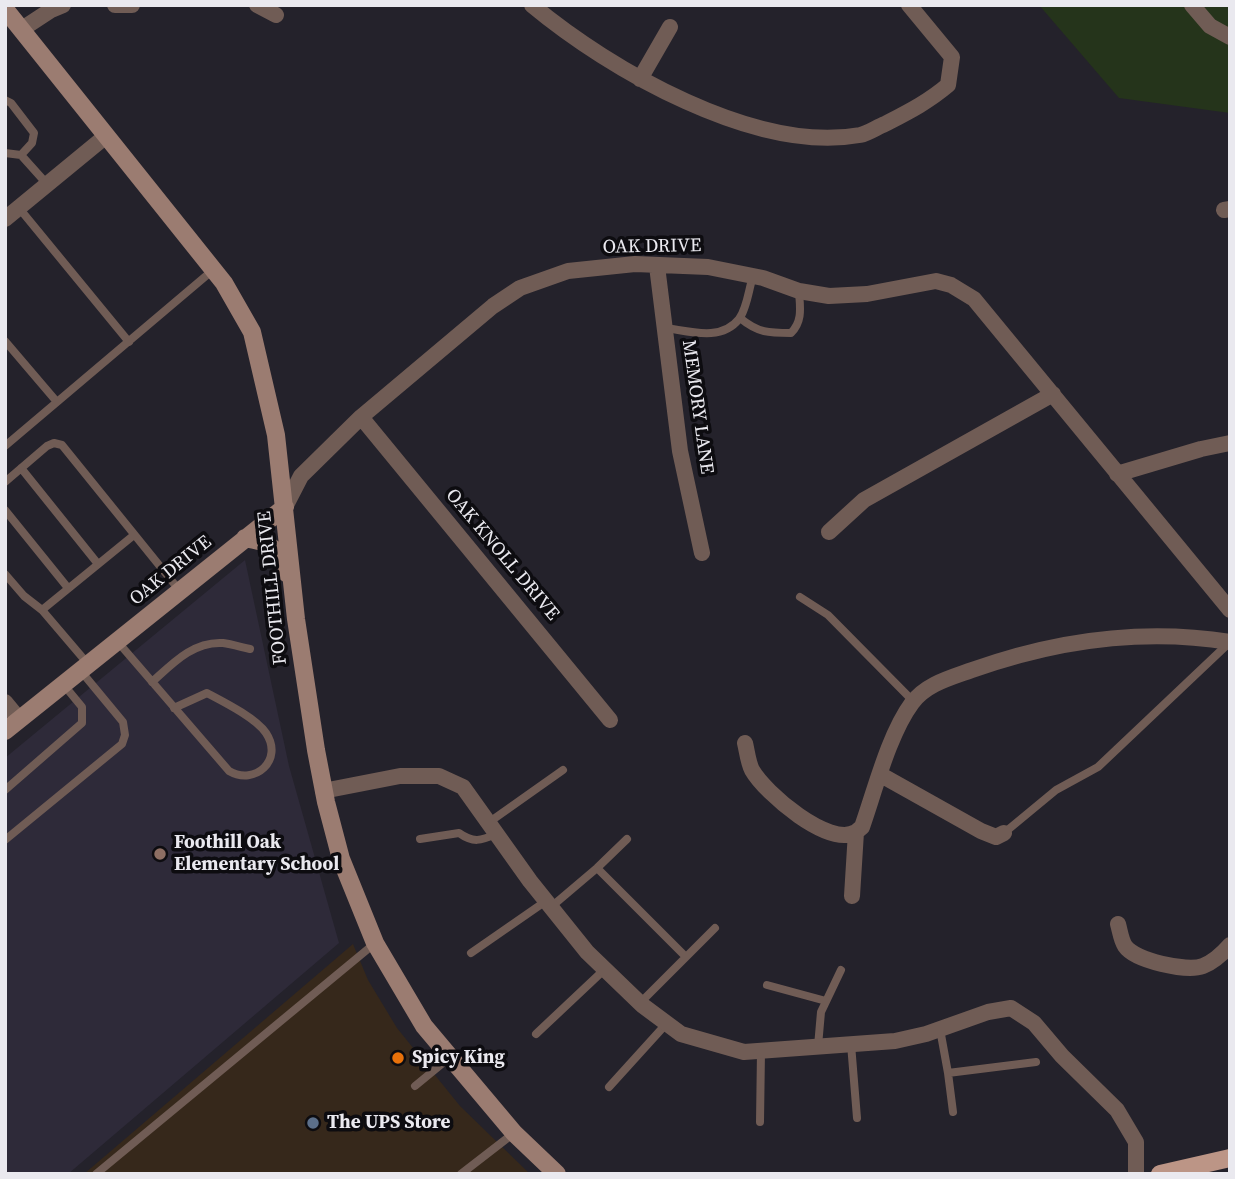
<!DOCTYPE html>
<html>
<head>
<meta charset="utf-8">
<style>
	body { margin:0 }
	#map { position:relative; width:1235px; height:1179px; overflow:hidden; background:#24222b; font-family:"Source Serif 4",serif }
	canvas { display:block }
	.frame { position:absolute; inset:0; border:7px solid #eae9ef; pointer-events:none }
</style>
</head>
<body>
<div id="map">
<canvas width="1235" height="1179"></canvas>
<div class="frame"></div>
</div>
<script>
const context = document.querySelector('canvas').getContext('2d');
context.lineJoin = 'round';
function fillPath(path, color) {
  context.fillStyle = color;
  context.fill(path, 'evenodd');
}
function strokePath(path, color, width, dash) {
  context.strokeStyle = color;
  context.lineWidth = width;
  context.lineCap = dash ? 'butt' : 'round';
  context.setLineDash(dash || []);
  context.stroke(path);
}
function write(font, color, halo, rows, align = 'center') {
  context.font = font + ' "Source Serif 4",serif';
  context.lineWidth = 7;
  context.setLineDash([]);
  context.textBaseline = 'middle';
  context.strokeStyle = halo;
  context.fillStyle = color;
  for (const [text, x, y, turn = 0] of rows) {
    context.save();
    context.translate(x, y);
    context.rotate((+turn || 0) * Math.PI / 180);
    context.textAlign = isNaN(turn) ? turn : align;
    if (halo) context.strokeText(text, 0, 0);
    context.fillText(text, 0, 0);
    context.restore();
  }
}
const commercial = new Path2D(`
	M353,944L368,980L397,1028L460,1106L530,1174H84Z`);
const built = new Path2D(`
	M245,560L289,766L339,943L68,1174H5V758Z`);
const green = new Path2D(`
	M1039,5H1230V113L1119,98Z`);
const lane = new Path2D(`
	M5,100L11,103L34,133L32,143L21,155
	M5,153L21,155L47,184
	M19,208L129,342
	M740,318C758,333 769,333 791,333C803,321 800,307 799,291
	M665,328C689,331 721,342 739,319C747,309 749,288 753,276
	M5,341L57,402L5,446
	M57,402L213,270
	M21,468L98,564
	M5,482L47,446L54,443L62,445L180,591
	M5,510L68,588
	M5,574L24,596L42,610L88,664
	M800,597L828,615L913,701
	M42,610L134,535
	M117,641L229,771C255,786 284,760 266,733C256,718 224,702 207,693L174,708
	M152,682C172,664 193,641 223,643C231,644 241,647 250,649
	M5,790L82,723V707L63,684
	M488,823L563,770
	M1004,833L1056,790L1098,767L1230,642
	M420,839L459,833C473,843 481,841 496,834
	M5,840L122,744L125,735L123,722L80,670
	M597,868L686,957
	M551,907L597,868L627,839
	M471,953L546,901
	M767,985L826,1001
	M640,1003L715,928
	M940,1029L948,1073L1036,1062
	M536,1034L605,969
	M851,1044L857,1118
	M818,1046L821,1012L841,970
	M948,1073L953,1112
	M415,1086L449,1058
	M609,1087L667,1023
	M760,1122L761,1051
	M96,1174L374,944
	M461,1174L514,1133`);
const street = new Path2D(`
	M115,5H132
	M257,5L276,15
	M532,5C610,70 756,154 860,135C869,133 877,127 885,124C908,112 928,102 948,85L952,57L909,5
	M1192,5L1210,26L1230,37
	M22,29L51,10L63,5
	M640,79L670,27
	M1224,210L1230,209
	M5,219L106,136
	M657,266L680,451L702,553
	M361,417L610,720
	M1117,474L1201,449L1230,443
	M285,507L301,476L361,417L493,306L520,288L568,271L635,264L708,267L763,278L799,291L829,296L867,294L936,281L951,285L974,299L1230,610
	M829,532L864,500L1053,394
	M5,702L19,719
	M745,743C747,751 748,762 752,770C765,793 829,848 856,832
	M881,775L981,831L996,837L1004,833
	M323,791L400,776H439L463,787L530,881L587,952L642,1005L681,1034L744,1052L895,1041L926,1034L988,1012L1011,1008L1034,1023L1062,1056L1117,1110L1136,1142V1174
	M852,896L856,832L862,827C875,790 889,734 912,703C926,684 950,678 972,670C1054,641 1143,628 1230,642
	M1118,924C1120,931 1121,940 1125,946C1135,961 1187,972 1203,966C1213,962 1223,953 1230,945`);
const secondary = new Path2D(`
	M5,9L224,283L252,332L276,435L296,619L316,750L326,802L341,859L375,943L424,1026L514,1133L557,1174
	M245,538C272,542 276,548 286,573
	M5,731L285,507`);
const primary = new Path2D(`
	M1160,1174L1230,1158`);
const markers = [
	[160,854,7,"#8d6e63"],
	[398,1058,7,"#e8710a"],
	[313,1123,7,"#5c6f8a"]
];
const streetNames = [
	["OAK DRIVE",652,247,-1],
	["MEMORY LANE",697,407,82],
	["OAK KNOLL DRIVE",502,555,50],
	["OAK DRIVE",171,571,-39],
	["FOOTHILL DRIVE",273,588,-96]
];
const poiNames = [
	["Foothill Oak",174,843],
	["Elementary School",174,865],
	["Spicy King",412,1058],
	["The UPS Store",327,1123]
];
fillPath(commercial, '#36281b');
fillPath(built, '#2e2a39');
fillPath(green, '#25341b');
strokePath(lane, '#705c55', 8);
strokePath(street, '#705c55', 16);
strokePath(secondary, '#9b7c71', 18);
strokePath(primary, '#bc9586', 18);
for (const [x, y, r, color] of markers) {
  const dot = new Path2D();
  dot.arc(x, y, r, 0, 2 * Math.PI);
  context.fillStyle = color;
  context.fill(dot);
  strokePath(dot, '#0d0c10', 2.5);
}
write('19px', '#eae9ef', '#0d0c10', streetNames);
write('bold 19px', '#eae9ef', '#0d0c10', poiNames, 'left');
</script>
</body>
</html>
